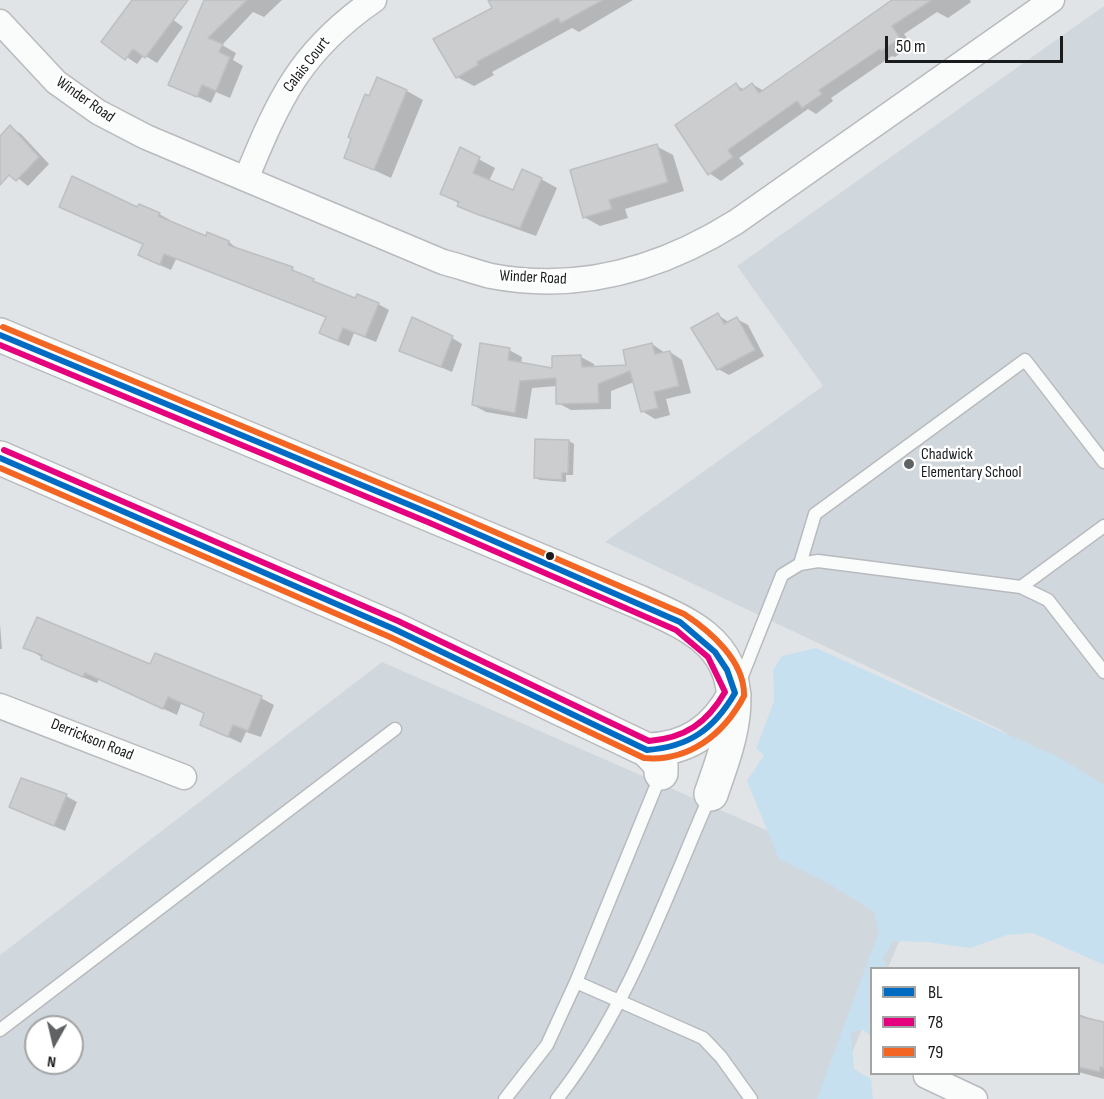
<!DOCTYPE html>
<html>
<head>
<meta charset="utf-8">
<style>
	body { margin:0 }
	#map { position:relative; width:1104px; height:1099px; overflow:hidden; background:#e1e4e7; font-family:"Sofia Sans Condensed",sans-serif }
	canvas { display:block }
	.legend { position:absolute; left:870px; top:967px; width:210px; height:108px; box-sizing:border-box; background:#fff; border:2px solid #a3a4a4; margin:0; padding:8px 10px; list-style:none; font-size:18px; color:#191b1c }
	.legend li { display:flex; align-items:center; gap:12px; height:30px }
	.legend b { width:30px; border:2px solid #a3a4a4 }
	.north { position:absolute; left:24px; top:1015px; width:60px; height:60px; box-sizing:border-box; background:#fff; border:2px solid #a3a4a4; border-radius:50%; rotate:188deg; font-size:16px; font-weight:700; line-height:24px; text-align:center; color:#191b1c }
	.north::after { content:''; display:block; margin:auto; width:21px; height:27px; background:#5f6163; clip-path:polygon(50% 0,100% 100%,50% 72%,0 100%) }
	.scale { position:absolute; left:885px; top:36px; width:178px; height:27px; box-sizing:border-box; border:3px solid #191b1c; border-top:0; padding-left:8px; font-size:18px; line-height:21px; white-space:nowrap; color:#191b1c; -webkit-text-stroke:4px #fff; paint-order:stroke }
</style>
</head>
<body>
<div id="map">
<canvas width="1104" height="1099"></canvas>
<ul class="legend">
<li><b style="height:8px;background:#006bc3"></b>BL</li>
<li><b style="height:8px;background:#e5007d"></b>78</li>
<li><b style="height:8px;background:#f26522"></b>79</li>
</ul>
<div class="north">N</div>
<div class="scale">50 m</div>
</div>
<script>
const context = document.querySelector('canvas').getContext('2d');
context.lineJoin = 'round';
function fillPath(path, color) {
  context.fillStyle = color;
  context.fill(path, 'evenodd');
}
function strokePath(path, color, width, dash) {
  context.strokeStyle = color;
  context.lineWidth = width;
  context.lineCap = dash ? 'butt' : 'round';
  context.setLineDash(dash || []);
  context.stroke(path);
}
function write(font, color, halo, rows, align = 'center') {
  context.font = font + ' "Sofia Sans Condensed",sans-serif';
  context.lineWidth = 5;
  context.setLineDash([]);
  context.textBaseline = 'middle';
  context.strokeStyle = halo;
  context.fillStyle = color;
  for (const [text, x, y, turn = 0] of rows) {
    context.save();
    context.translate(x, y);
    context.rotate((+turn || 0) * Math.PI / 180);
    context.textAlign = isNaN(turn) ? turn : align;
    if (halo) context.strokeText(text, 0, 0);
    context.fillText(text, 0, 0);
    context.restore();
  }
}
const built = new Path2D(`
	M1104,6V794L999,729L605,542L823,386L737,266Z
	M382,662L901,889L912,911L888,968H872L871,1007L833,1099H0V955ZM36,1027H72V1063H36Z`);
const green = new Path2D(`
	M816,648L1060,758L1104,785V965L1033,933L1007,935L970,948L927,942L893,941L883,958L887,968H872L871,1036L862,1029L851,1033L854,1069L871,1079L873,1099H817L879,931L874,912L831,885L779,859L747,781L764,755L756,749L774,701L773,670L782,656Z`);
const shadow = new Path2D(`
	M136,0L150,3L183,27L157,63L144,55L137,64L103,41Z
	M205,0H282L264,17L253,12L222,45L236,53L233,60L243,66L230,98L216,92L211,103L170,84Z
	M501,0H633L579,32L572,28L492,72L494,75L474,86L457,77Z
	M895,0H970L971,2L948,18L937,12L904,34L912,45L895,57L892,56L831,98L833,101L816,114L808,109L739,158L744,164L721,181L709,173L736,85L745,90L752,84L764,91Z
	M407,91L423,100L391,178L346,157L353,139Z
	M10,127L21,134L49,164L28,186L0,164V138Z
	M656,146L673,155L684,191L625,209L628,218L600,226L584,217Z
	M460,149L495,168L489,181L514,192L541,179L557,188L536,236L475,214L442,193Z
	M139,206L159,214L170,220L169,222L207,238L208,234L229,242L239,250L292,269L324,287L356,300L378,304L389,310L376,342L354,333L349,346L332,339L321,333L327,318L176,259L171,270L151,261L144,245L72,212L138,209Z
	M718,315L730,323L737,319L748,325L764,356L729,375L718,369Z
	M413,319L434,327L462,344L452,372L401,350Z
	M652,344L665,353L670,352L682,360L691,393L666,399L670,415L655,419L642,411L634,382L611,391V409L571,410L558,403L557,386L532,388L527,419L486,412L473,405L509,350L522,357L521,364L553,369L581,357L594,364V368L628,367Z
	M569,441L574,444L573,475H566V482L540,480L535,478Z
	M0,624L2,649H0Z
	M25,647L150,666L261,698L274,705L261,737L246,732L241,743L201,724L206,714L181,704L177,715L99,679L97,683L56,666Z
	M66,796L77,802L65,831L11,807Z
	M1078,1014L1104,1023V1079L1078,1072Z`);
const building = new Path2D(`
	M132,0H188L145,58L133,49L125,60L101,42Z
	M204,0H247L208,38L223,44L219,52L230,57L216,91L202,85L197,97L168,85Z
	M488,0H603L561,23L558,18L477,62L478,65L456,78L433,39L492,8Z
	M892,0H932L892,26L900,38L881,51L880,49L819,90L822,94L802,108L797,101L728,150L733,157L708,175L675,125L736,83L741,91L752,83L759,93Z
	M377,77L407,90L374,170L344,158L351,139L348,137L365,94L369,96Z
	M10,125L39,157L16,181L9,175L0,185V136Z
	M657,144L668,182L609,200L612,209L583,218L570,170Z
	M460,147L480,157L473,173L513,190L522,169L542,178L520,228L479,215L457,206L459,202L440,194Z
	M72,176L137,207L139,204L160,213L158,216L206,236L207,232L229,241L228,245L293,267L292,270L314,279L313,281L355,298L357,294L379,303L365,337L343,328L338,341L319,333L326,317L164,254L160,265L138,255L143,244L59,207Z
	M718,313L724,324L737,317L755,350L717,370L691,328Z
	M412,317L453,336L441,367L399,351Z
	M480,343L510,348L508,360L552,368V356L581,355L582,367L626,365L623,350L652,343L655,354L670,351L679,386L654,392L658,408L641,412L630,371L598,384L599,403L556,404V378L520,381L515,413L472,405Z
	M535,439L569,440L568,473H562V480L534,478Z
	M37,617L150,664L155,653L262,696L248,731L233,725L228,737L200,725L204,713L168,697L163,709L85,673L83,677L41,659L42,655L23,648Z
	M21,778L67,794L54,826L9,807Z
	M1078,1016L1104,1022V1068L1100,1067V1072L1078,1067Z`);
const lane = new Path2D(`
	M800,564L815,514L1025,360L1104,462
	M1021,587L1104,526
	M740,681L782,575L800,564L818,561L1021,587L1048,600L1104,672
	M576,982L703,1038L721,1057L751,1099
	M0,1030L395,729
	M505,1099L547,1045L576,982L661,774
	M557,1099C627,1010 665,899 710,796`);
const street = new Path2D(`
	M0,22L56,82L98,112L146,137L443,262C459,266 475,272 491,276C580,293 661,269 736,222L1052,0
	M246,179C279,99 300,51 374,0
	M0,706L184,777
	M926,1076L975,1099`);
const secondary = new Path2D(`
	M0,335L639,602C661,612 686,622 704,637C755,679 729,742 711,794
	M0,458L394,629L647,750L661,765V773
	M647,750C688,749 715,730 734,695`);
const bus1 = new Path2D(`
	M0,335L434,515L680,622L715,652L727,670L735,693C714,729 689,747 647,750L394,629L0,458`);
const bus2 = new Path2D(`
	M0,345L430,523L676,630L708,657L725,692C707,723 685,738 649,741L398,621L4,450`);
const bus3 = new Path2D(`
	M0,468L390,637L644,758C689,762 724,734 744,696C745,661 710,631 684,614L437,507L3,327`);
const markers = [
	[909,464,6,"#5f6163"],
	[550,556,5,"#191b1c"]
];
const streetNames = [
	["Calais Court",307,65,-52],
	["Winder Road",85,100,35],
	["Winder Road",533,278,3],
	["Derrickson Road",92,740,22]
];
const poiNames = [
	["Chadwick",921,455],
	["Elementary School",921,473]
];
fillPath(built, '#d0d8de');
fillPath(green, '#c6e0f0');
fillPath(shadow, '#0003');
fillPath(building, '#cbcdcf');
strokePath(building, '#bdbfc1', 1.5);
strokePath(lane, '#b8babd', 15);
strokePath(street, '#b8babd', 27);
strokePath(secondary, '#b8babd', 36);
strokePath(lane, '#fafbfb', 12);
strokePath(street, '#fafbfb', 24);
strokePath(secondary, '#fafbfb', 33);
strokePath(bus1, '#006bc3', 6);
strokePath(bus2, '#e5007d', 6);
strokePath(bus3, '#f26522', 6);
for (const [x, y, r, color] of markers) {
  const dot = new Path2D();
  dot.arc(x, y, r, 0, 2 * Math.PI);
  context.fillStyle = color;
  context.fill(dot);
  strokePath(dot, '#fff', 2);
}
write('16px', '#191b1c', '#fff', streetNames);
write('16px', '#191b1c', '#fff', poiNames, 'left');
</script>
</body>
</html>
